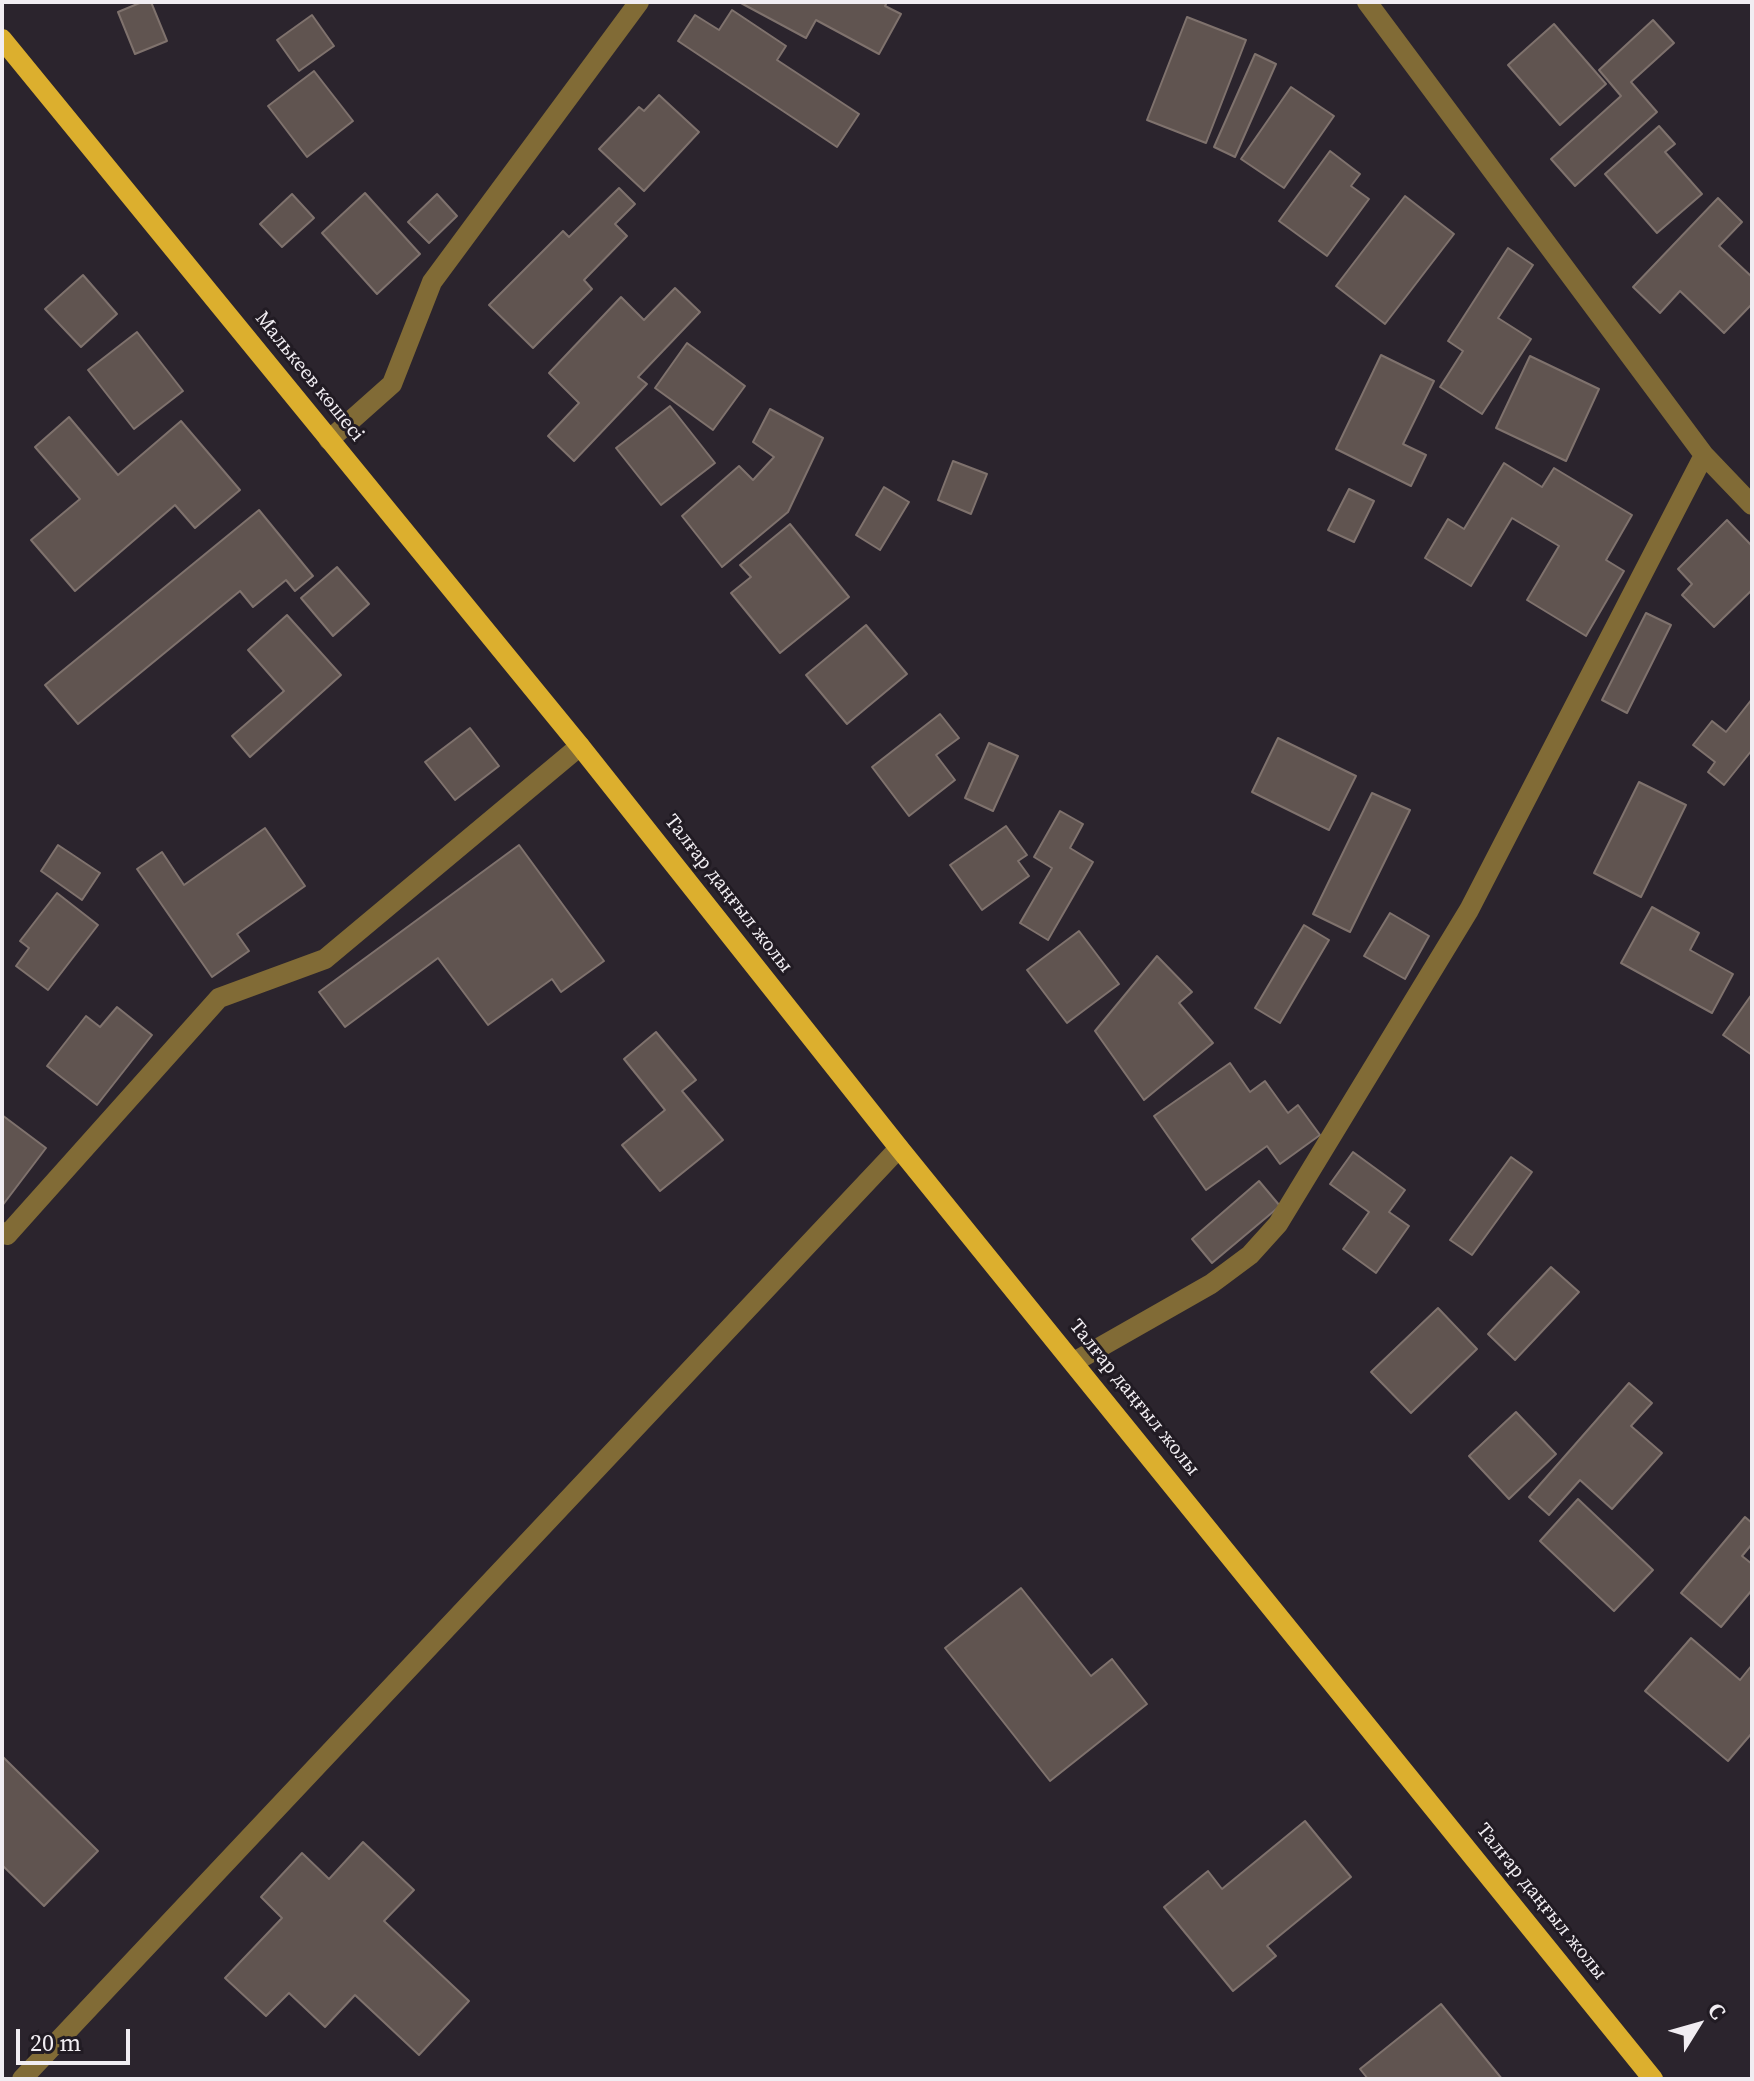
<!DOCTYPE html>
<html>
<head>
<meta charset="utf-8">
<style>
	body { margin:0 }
	#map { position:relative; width:1754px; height:2081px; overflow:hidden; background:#2b242d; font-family:"Source Serif 4",serif }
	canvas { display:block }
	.frame { position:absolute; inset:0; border:4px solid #f1edf2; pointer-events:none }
	.north { position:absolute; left:1658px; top:1985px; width:80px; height:80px; -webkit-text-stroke:6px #211b23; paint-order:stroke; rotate:53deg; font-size:22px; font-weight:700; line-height:32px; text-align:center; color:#f1edf2 }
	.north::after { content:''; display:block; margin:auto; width:28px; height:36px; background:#f1edf2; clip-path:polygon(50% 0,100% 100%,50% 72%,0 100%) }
	.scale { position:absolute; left:16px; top:2029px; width:114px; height:36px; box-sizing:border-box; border:4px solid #f1edf2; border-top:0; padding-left:10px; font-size:24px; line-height:28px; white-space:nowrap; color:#f1edf2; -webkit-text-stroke:6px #211b23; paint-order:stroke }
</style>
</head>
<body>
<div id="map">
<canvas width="1754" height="2081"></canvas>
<div class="frame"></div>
<div class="north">С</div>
<div class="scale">20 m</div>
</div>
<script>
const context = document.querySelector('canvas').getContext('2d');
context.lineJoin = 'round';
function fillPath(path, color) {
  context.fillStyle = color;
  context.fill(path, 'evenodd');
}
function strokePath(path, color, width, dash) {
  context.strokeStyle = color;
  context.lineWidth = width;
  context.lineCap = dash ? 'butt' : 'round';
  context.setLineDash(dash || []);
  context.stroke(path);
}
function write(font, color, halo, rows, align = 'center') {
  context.font = font + ' "Source Serif 4",serif';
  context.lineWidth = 6;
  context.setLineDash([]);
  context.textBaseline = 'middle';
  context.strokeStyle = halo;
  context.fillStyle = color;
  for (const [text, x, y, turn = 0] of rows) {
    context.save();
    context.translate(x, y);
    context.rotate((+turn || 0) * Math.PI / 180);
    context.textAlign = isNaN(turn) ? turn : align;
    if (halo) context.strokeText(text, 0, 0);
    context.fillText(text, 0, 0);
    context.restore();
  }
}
const building = new Path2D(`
	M142,2H151L167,41L135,54L118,12Z
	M739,2H887L885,6L901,14L879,54L816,20L806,38Z
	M732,10L786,46L777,60L859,114L837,147L678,41L695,15L719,30Z
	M312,15L334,46L299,71L277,40Z
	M1187,17L1246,40L1206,143L1147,120Z
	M1653,20L1674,43L1631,82L1657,112L1575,186L1551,159L1621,96L1599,70Z
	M1554,24L1606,84L1560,125L1508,65Z
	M1255,54L1276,64L1235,157L1214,147Z
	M314,71L353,121L307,157L268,106Z
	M1291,87L1334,116L1284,188L1241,159Z
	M659,95L699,132L644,191L599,149L639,107L644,111Z
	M1659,126L1675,144L1665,152L1702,194L1657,233L1605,174Z
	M1330,151L1360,174L1351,186L1369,199L1327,256L1279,221Z
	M619,188L635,204L615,224L627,236L584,280L592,289L533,348L489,305L563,231L569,237Z
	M365,193L420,254L377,294L322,233Z
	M292,194L314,218L282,247L260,224Z
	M437,194L457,216L429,243L408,222Z
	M1405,196L1454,234L1385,324L1336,286Z
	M1718,198L1742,222L1719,246L1752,277V304L1724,333L1680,291L1660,313L1633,287Z
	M1508,248L1533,265L1498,318L1531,339L1482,414L1440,387L1463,351L1448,341Z
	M83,275L117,314L81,347L45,309Z
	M675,288L700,312L638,377L647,384L574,461L548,436L579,403L549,373L621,297L644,320Z
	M137,332L183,391L134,429L88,370Z
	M687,343L745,386L713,430L655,388Z
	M1381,355L1434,381L1403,444L1426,455L1411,486L1336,449Z
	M1530,356L1599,389L1566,461L1496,428Z
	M670,406L715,463L661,505L616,448Z
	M770,409L823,438L788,512L722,567L682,516L739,466L753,480L774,457L753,442Z
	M69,417L118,475L181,421L240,490L195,528L175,505L75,591L31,540L80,499L35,447Z
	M953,461L987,474L971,514L938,500Z
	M1504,463L1542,487L1554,468L1632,515L1606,560L1624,571L1586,636L1527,600L1559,546L1512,518L1471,586L1425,558L1448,519L1464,529Z
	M884,487L909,502L880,550L856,535Z
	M1349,489L1374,501L1354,542L1328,530Z
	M259,510L313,576L295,591L286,580L253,607L240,591L78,724L45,685Z
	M1727,520L1752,546V590L1714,627L1682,595L1692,584L1678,569Z
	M790,524L849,597L780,653L731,593L751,577L740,565Z
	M337,567L369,604L333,636L301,598Z
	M1646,613L1671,625L1627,713L1602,700Z
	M287,615L341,675L250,757L232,736L284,691L248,650Z
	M866,625L907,674L847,724L806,675Z
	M1752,699V750L1724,785L1708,772L1715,762L1693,745L1712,721L1726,732Z
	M940,714L959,738L936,755L955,780L909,816L872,767Z
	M470,728L499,766L455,800L425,762Z
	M1278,738L1356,776L1329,830L1252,792Z
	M989,743L1018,756L993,811L965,798Z
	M1639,782L1686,805L1641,897L1594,873Z
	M1372,793L1410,810L1350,932L1313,914Z
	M1060,811L1083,824L1070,848L1093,862L1048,940L1020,923L1052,868L1034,857Z
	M1006,826L1027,855L1018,861L1029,876L982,910L950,865Z
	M265,828L305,886L237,934L249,951L212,977L137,869L162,852L184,885Z
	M58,845L100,873L82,900L41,871Z
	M519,845L604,961L561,992L552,979L488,1025L438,958L345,1027L319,992Z
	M57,893L98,925L48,990L16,966L29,948L20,941Z
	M1652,907L1699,933L1690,950L1733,974L1712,1013L1621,963Z
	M1390,913L1429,936L1405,979L1364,956Z
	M1304,925L1329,940L1280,1023L1255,1008Z
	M1079,931L1119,984L1067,1023L1027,970Z
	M1157,956L1192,992L1179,1003L1213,1043L1144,1100L1095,1031Z
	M1752,994V1055L1723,1035Z
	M117,1007L152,1035L97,1105L47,1066L86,1016L100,1027Z
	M656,1032L696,1080L682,1091L723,1140L660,1191L622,1145L665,1110L624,1059Z
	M1230,1063L1250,1092L1265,1081L1288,1113L1298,1105L1320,1135L1280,1164L1267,1146L1206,1190L1154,1116Z
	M2,1115L46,1148L2,1206Z
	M1353,1152L1405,1190L1389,1212L1409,1226L1376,1273L1343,1249L1369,1212L1330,1184Z
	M1511,1157L1532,1172L1472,1255L1450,1240Z
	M1259,1181L1280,1206L1212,1263L1192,1239Z
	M1551,1267L1579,1292L1515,1360L1488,1334Z
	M1438,1308L1477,1349L1411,1413L1371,1372Z
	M1629,1383L1652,1403L1631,1426L1662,1453L1612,1509L1580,1480L1549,1515L1529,1497Z
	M1516,1412L1556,1454L1509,1499L1469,1456Z
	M1578,1499L1653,1570L1614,1611L1540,1541Z
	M1745,1517L1752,1523V1544L1742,1556L1752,1564V1590L1721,1627L1681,1593Z
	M1021,1588L1091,1676L1112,1659L1147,1704L1050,1781L945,1648Z
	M1691,1638L1740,1680L1752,1665V1733L1728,1761L1645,1691Z
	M2,1756L98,1851L44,1906L2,1865Z
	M1305,1821L1351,1877L1267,1946L1276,1956L1233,1991L1164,1907L1208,1871L1222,1889Z
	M363,1842L414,1890L384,1921L469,2001L419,2055L355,1995L325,2027L289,1993L266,2016L225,1978L282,1918L261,1897L302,1853L329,1879Z
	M1441,2004L1502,2079H1368L1360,2069Z`);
const minor = new Path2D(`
	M1367,2L1704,455L1752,505
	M329,440L392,384L432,282L639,2
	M2,1232L7,1235L219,998L325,959L580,746
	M1074,1362L1211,1284L1250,1255L1278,1224L1469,910L1704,455
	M22,2079L899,1148`);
const major = new Path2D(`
	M2,39L580,746L899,1148L1653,2079`);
const streetNames = [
	["Малькеев көшесі",309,377,51],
	["Талғар даңғыл жолы",728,894,52],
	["Талғар даңғыл жолы",1134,1398,51],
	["Талғар даңғыл жолы",1541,1902,51]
];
fillPath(building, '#605450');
strokePath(building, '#7f726d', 2);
strokePath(minor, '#816b36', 20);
strokePath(major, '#dcaf2e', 20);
write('20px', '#f1edf2', '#211b23', streetNames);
</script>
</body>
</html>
